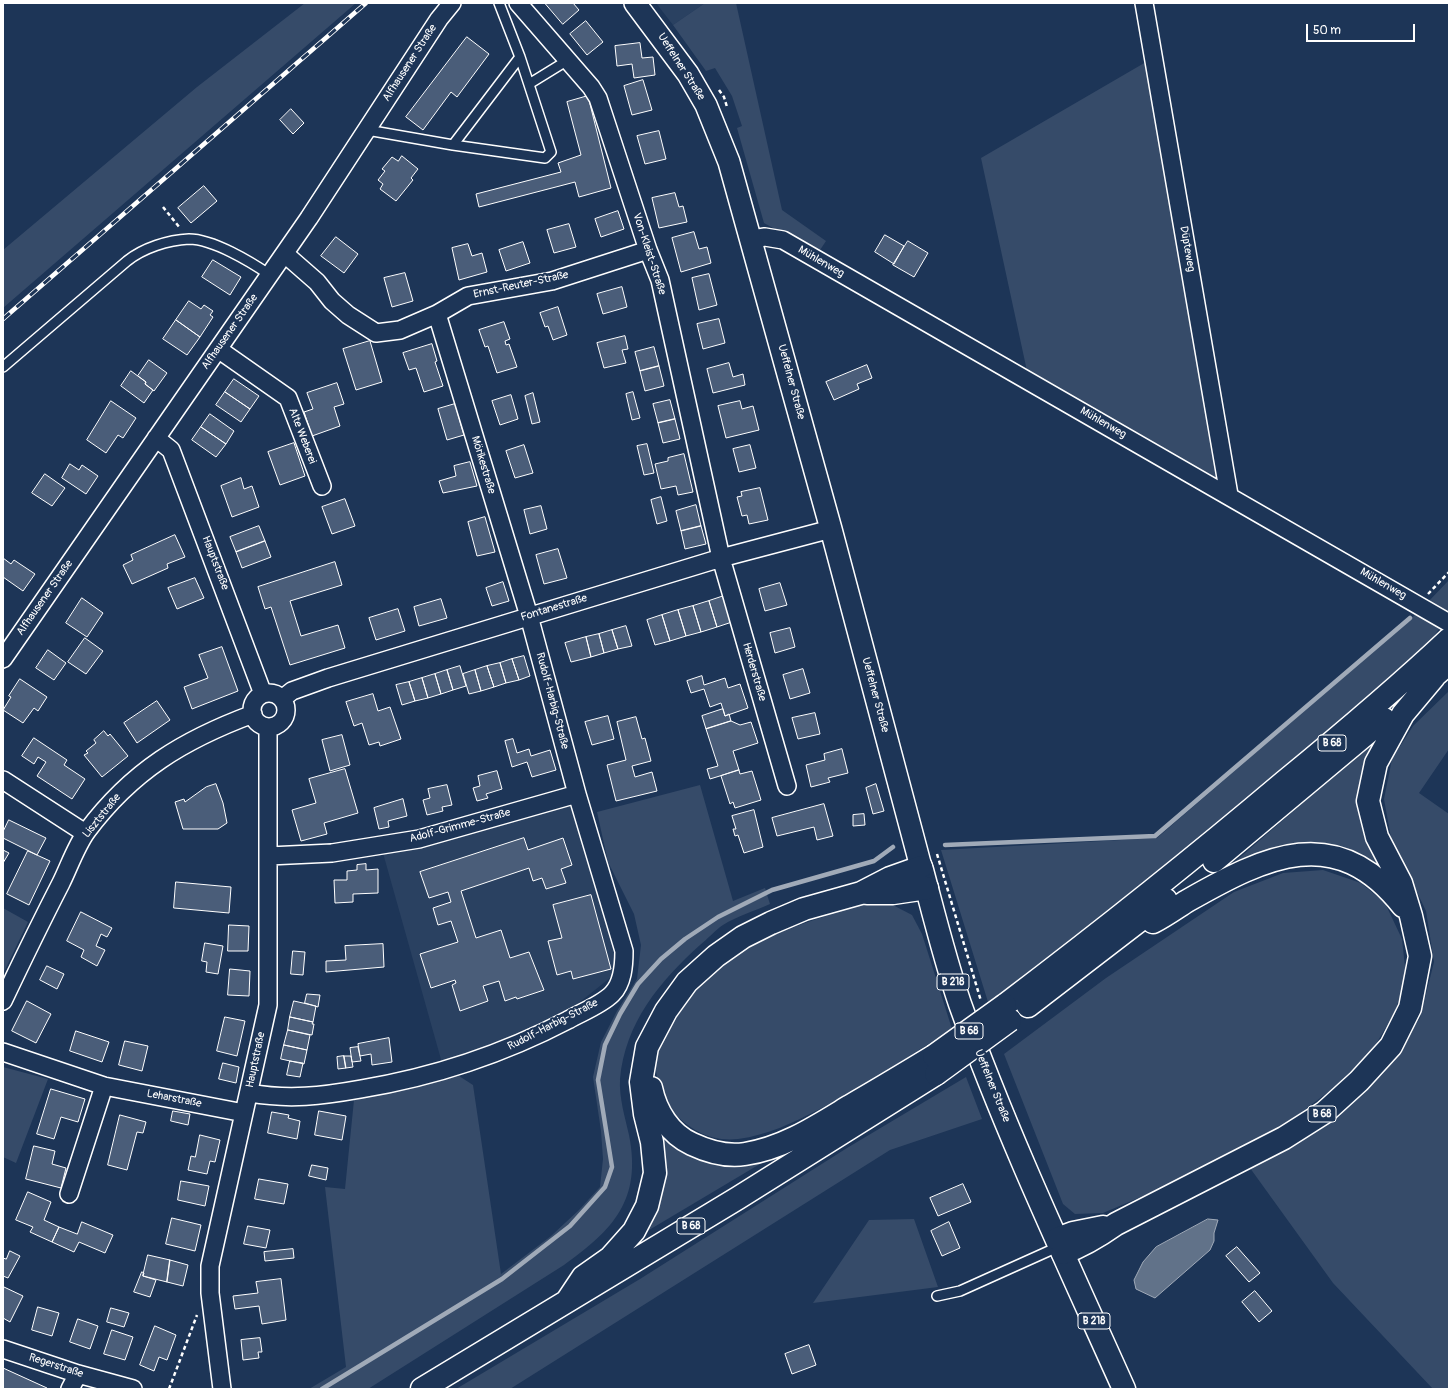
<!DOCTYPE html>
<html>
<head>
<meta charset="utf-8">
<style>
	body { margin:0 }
	#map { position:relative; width:1452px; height:1392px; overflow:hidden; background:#1d3557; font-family:Pangolin,sans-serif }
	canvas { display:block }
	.frame { position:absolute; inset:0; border:4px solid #fff; pointer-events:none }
	.scale { position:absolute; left:1306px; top:24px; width:109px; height:18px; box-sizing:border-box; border:2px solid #fff; border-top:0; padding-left:5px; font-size:12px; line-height:14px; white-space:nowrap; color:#fff; -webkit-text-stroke:3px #1d3557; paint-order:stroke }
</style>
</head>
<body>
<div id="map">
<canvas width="1452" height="1392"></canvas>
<div class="frame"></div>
<div class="scale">50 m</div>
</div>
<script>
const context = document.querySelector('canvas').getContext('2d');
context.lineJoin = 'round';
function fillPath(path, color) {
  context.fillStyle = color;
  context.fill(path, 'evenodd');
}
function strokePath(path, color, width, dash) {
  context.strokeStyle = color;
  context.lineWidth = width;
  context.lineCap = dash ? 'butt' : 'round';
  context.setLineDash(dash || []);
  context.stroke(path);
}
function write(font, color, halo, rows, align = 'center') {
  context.font = font + ' Pangolin,sans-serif';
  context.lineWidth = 4;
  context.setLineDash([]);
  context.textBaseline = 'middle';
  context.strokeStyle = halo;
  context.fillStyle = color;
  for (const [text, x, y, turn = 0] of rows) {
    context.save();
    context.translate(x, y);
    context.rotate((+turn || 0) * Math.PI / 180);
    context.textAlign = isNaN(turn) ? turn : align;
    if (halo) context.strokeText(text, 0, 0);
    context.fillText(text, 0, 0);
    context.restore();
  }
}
const built = new Path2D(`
	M656,3H705L673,25Z
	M563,806L574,807L577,818L618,968L615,974L571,1009L517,1036L484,1049L442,1063L383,853Z`);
const green = new Path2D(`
	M305,3H356L3,308V250L197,87Z
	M705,3H736L782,210L826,241L818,253L764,223L737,128L742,126L732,96L715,68L706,71L673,25Z
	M1146,62L1221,484L1027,371L981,158Z
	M1449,580V614L1428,602Z
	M1416,614L1439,629L1418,658L1267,790L1014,988L1005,990L988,1002L941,850L1157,838Z
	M1449,691V749L1419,793L1449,814V1389H1433L1333,1283L1250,1168L1329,1119L1382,1075L1420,1018L1434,962L1426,911L1391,838L1384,799L1392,759L1413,726Z
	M1380,736L1368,760L1397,886L1340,850L1222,873Z
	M700,785L733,901L765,888L770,904C755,911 737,916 723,925C715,930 708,939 700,945C660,981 625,1023 620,1079C619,1098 625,1117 629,1135C642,1200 613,1230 564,1265L368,1389H309L346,1367L325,1187L345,1189L354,1100L459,1076L473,1085L501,1274L551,1236L579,1210L600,1187L603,1159L601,1131L593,1077L601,1042L617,1011L637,979L641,945L634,914L608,862L597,812Z
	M1323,870L1361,883L1385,903L1402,939L1406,976L1395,1012L1373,1049L1336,1086L1290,1121L1234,1154L1169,1185L1103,1213L1075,1214L1063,1204L1004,1054L1106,978L1234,892L1283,873Z
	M870,902H887L912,915L922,934L952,1029C908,1057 865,1086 818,1110C792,1123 768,1135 738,1139C711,1142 690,1130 672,1111C663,1102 654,1074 656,1062C656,1058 658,1053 659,1049C662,1038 669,1028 675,1017C679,1011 682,1003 686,997C724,944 811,921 870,902Z
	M3,908L28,922L3,974Z
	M3,1067L48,1079L16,1163L3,1157Z
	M966,1077L982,1119L890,1150L510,1389H456L640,1279L847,1148Z
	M661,1128L770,1158L639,1236Z
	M914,1219L938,1287L813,1303L869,1220Z`);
const water = new Path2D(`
	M1208,1219L1218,1220L1214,1233V1241L1210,1250L1155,1298L1136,1289L1134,1280L1143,1262L1156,1247Z`);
const stream = new Path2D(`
	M945,845L1155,836L1410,618
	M322,1389L502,1279L570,1226L605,1187L612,1167L598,1080L605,1045L620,1014L638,984L661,959L685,939L718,917L772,890L874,861L893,847`);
const building = new Path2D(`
	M545,3H573L579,10L563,24Z
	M586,21L603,42L587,55L570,34Z
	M467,37L489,54L457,97L451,92L423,130L406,117Z
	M640,43L642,58L653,57L655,75L634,78L632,64L617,66L615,46Z
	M643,80L652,110L632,115L624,86Z
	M588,96L611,188L579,197L575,182L479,207L476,194L561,172L558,163L581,155L567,102Z
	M291,109L304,123L293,134L280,120Z
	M659,131L666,159L645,164L637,136Z
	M402,156L418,169L411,178L413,180L396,201L380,189L383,184L378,180L385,171L382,169L392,157L398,161Z
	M204,186L217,201L191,223L178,208Z
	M675,193L679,207L683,206L687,222L659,228L652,198Z
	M618,211L624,229L601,237L595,219Z
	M569,224L576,247L554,253L547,230Z
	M694,232L699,249L707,247L711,263L681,272L672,238Z
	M885,235L904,246L894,264L875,252Z
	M336,237L358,254L344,273L321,256Z
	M908,241L928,253L914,277L893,265Z
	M523,242L530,263L506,271L499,250Z
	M468,244L472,256L482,253L487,272L459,280L452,248Z
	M213,260L241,277L230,295L202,277Z
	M405,273L413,301L392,307L384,278Z
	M709,274L717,305L699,310L692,278Z
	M622,287L627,307L603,314L597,294Z
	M189,301L201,309L204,305L213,311L210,315L213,317L200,337L176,320Z
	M558,307L567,335L553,340L548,326L545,327L540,313Z
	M719,319L725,343L703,349L697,324Z
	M176,320L200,337L187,355L163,339Z
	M504,322L510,339L505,341L506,345L509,344L517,367L497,373L488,346L485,347L479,330Z
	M625,336L628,349L622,350L626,363L604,368L597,343Z
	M370,341L382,382L356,390L343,349Z
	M432,344L437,361L435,362L443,386L424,392L416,368L409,370L403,353Z
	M654,347L659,366L640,371L635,352Z
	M149,360L167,373L154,391L145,384L146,382L138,376Z
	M729,363L733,377L743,374L745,385L713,393L707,369Z
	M867,365L872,378L857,384L859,389L834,400L826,382Z
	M659,366L664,386L645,391L640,371Z
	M131,371L146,382L145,384L153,390L144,403L121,386Z
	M234,379L259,396L250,409L225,392Z
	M337,383L344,404L334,407L340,426L312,436L304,412L313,409L307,393Z
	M225,392L250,409L241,422L216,405Z
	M633,392L640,418L632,420L626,394Z
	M533,393L540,422L532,424L525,396Z
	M511,395L518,419L500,425L492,401Z
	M670,400L675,419L658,423L653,404Z
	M111,401L136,418L123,438L118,435L106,453L87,440Z
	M740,401L742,409L753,406L759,430L726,438L718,406Z
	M455,404L464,435L447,440L438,409Z
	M210,414L234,431L226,444L201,427Z
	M675,419L680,439L663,443L658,423Z
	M201,427L226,444L216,457L192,440Z
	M294,443L305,476L280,485L268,452Z
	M647,444L654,473L644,475L637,446Z
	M524,445L533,473L515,478L506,451Z
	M750,445L756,468L739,472L733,449Z
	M684,454L693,492L678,495L676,486L661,489L655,464L668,461V458Z
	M470,462L477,486L443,493L439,481L456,476L454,466Z
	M70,464L79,470L82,465L98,476L86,494L62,478Z
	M45,474L65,488L52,506L32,493Z
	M241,478L244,489L252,486L259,507L232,517L221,486Z
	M760,488L768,520L749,524L747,515L742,516L737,497L742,496L741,492Z
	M661,497L667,521L657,524L651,500Z
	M345,499L355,526L332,534L322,507Z
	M696,505L701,526L681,531L676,511Z
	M541,506L547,529L530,534L524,510Z
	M485,517L495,552L477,556L468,522Z
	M259,526L265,541L236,552L230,537Z
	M701,526L706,544L685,549L681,531Z
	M175,535L185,557L167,564L168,568L132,584L123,565L133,560L131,555Z
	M265,541L271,557L242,568L236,552Z
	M558,549L567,578L544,584L536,555Z
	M3,558L11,564L14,560L35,574L23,591L3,577Z
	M335,562L342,585L290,601L301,636L338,625L345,648L290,665L271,607L265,609L258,587Z
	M195,578L204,598L177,609L168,588Z
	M503,582L509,601L492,606L486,588Z
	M780,583L787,605L765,611L759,589Z
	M724,596L732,622L717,627L709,601Z
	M82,598L103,613L87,637L66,623Z
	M441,599L447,618L419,626L414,607Z
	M709,601L717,627L701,632L693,606Z
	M693,606L701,632L686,636L678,610Z
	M398,609L405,631L376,640L369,618Z
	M678,610L686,636L670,641L662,615Z
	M662,615L670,641L655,645L647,620Z
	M626,626L632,646L618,649L612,630Z
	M790,628L795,647L775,653L770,633Z
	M612,630L618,649L604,653L599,634Z
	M599,634L604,653L591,657L586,637Z
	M586,637L591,657L571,662L565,643Z
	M85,638L103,651L86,674L68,662Z
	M222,647L238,691L192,709L184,687L208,678L199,655Z
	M48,650L66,663L54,680L36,668Z
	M524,656L530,676L519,680L512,659Z
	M512,659L519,680L506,683L500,663Z
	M500,663L506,683L494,687L487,666Z
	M460,666L466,686L453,690L447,670Z
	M487,666L494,687L481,691L475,670Z
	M803,669L810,693L790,699L783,675Z
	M447,670L453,690L441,694L435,674Z
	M475,670L481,691L469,694L463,674Z
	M435,674L441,694L428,698L422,678Z
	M702,676L704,685L725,678L728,688L740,684L748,708L725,716L721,703L710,707L704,689L691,693L687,681Z
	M422,678L428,698L415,701L409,682Z
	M20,679L47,697L38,711L34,708L23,723L3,710L11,697L9,696Z
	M409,682L415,701L402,705L396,685Z
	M373,694L378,711L390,707L401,739L380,746L379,742L369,745L362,723L354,726L346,702Z
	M157,701L170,720L137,743L124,723Z
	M723,709L725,716L729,714L731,721L706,729L702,716Z
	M815,713L820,734L798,739L792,718Z
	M608,716L614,739L592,745L585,722Z
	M636,717L642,739L645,738L651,761L632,766L635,777L652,772L657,791L616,801L607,765L626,760L617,722Z
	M731,721L740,725L751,722L758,743L733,751L739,770L710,779L707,769L718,766L706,729Z
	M104,731L108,736L110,734L128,756L102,777L84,755L88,753L86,751L96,743L94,740Z
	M342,735L350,765L330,771L322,740Z
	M34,738L67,760L64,765L85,779L72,799L37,776L46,762L38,757L34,764L22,756Z
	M513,739L517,753L529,749L531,756L550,750L556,770L532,777L527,762L512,767L505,741Z
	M842,749L848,773L828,778L830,782L811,787L806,765L825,760L824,754Z
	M345,769L358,813L324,823L327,834L301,841L292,810L316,803L309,779Z
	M739,770L740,774L752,771L761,800L735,808L733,802L730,804L721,776Z
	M497,771L502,789L486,794L488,798L477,801L473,788L480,786L478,776Z
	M216,784L223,803L227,823L218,829H183L175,802L184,799L185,802L206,787Z
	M876,784L884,811L873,814L866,788Z
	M447,785L452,805L442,807L443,811L427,815L423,800L430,798L428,789Z
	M403,799L407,816L388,821L389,827L379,829L374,808Z
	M824,804L833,836L817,840L814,827L777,836L772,818Z
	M754,810L763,847L744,853L738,835L735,836L733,829H736L732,816Z
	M864,814L865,825L853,826V815Z
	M9,820L46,838L37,855L3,838V832Z
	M524,838L528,850L563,838L572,865L561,869L566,883L546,889L542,878L533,881L529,868L461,891L476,938L501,930L510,958L529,952L544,990L517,999L516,997L505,1001L499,981L483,986L488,1001L460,1011L452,985L456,983L455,980L431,988L420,954L458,942L451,921L438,925L433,908L451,902L448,892L429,898L420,872Z
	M3,850L9,853L3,863Z
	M28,851L50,861L29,905L7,894Z
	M366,864V870L378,869V893L353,894V902L335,903L334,880H347V871L357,870V865Z
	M176,882L231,887L229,913L174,908Z
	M591,895L611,969L573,979L571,971L557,975L548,941L562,938L553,905Z
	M81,912L112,928L107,937L101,934L96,946L105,950L97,966L81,957L84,950L67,941Z
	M229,925L249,926L248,951H228Z
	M205,943L223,946L218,974L206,972L207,962L202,961Z
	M383,944L384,967L326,972V961L346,960L345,946Z
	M293,951L305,952L303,975L291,974Z
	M47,966L64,974L57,989L40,980Z
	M230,969L250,971L249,996L228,995Z
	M307,994L320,995L318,1007L305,1003Z
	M27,1001L51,1014L36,1043L12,1031Z
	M294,1001L316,1006L313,1022L290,1017Z
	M225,1017L245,1021L237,1056L217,1051Z
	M290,1017L313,1022L312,1024H314L312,1035L288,1030Z
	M288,1030L310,1035L307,1050L284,1045Z
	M76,1031L109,1042L102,1062L70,1051Z
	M389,1038L392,1062L372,1065L371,1054L360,1056L358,1044Z
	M125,1041L148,1046L142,1071L119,1065Z
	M284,1045L307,1050L304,1064L281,1059Z
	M358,1047L361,1061L352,1062L350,1048Z
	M344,1056H351L353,1067L346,1068Z
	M344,1056L346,1068L338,1069L337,1057Z
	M290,1061L303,1063L300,1077L287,1075Z
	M223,1063L239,1067L236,1083L219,1079Z
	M51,1089L85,1099L78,1122L61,1117L54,1139L37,1134Z
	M173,1111L190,1114L188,1125L171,1121Z
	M319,1111L346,1116L342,1140L315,1135Z
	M272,1112L289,1115L288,1118L300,1121L297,1139L268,1133Z
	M120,1115L146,1122L143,1133L137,1132L127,1170L108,1165Z
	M200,1135L220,1140L215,1162L210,1161L207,1174L188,1170L191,1156L195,1157Z
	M34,1146L55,1151L52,1164L66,1168L61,1188L26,1179Z
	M312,1165L328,1168L326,1180L309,1176Z
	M259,1179L288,1184L284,1204L255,1199Z
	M181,1181L209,1186L205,1206L178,1200Z
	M963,1184L971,1202L938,1216L930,1198Z
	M28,1192L51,1202L44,1220L59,1227L52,1242L30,1232L33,1227L16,1220Z
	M172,1218L201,1225L195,1251L166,1244Z
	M82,1222L113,1235L105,1253L79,1242L74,1252L52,1242L59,1227L77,1234Z
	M949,1222L960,1248L942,1256L931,1231Z
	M248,1226L270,1230L266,1248L244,1244Z
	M1237,1247L1260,1273L1249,1282L1226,1256Z
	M293,1249L294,1258L265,1261L264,1252Z
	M10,1251L20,1256L8,1278L3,1276V1258L6,1259Z
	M148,1255L170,1260L167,1282L143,1276Z
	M170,1260L188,1265L183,1286L167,1282Z
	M142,1272L144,1273L143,1276L156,1280L150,1297L134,1292Z
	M281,1279L286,1320L262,1324L259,1306L235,1309L233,1296L258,1293L256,1282Z
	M4,1287L23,1296L10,1322L3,1318Z
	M1255,1291L1272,1311L1259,1322L1242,1302Z
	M38,1307L59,1313L52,1336L32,1330Z
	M111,1308L129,1313L124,1327L107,1322Z
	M78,1319L98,1326L90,1349L70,1342Z
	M155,1326L176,1335L167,1360L159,1357L154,1371L140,1365Z
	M112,1330L133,1337L125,1360L104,1354Z
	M260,1338L262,1352H258L259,1358L243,1360L241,1340Z
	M809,1345L816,1365L792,1374L785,1354Z
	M3,1368L47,1388V1389H3Z`);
const path = new Path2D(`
	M719,90L724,97L727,107
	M163,207L180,228
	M1428,594L1449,572
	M937,854L981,1001
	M169,1389L197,1315`);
const service = new Path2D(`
	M529,84L568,60
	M367,130L453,145L545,158L551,152L520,57L499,3
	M453,145L520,57
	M3,367L127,261C143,248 168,240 189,239C213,239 251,262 270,275
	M937,1296L960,1291L1060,1246`);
const minor = new Path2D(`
	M518,3L591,87L598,98L648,250L660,280L721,558L787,786
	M1144,3L1229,495
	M752,239L765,237L783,240L1449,623
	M285,254L317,282L332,301L348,315L376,333L400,330L437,314L468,296L552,281L648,250
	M218,349L288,398L322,486
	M156,438L171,450L263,694
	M3,659L309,218L439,19L452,3
	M252 710a17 17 0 1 1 34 0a17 17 0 1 1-34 0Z
	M282,699L292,691L328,678L721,558L831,529
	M3,780L85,833
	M269,856L332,853L419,839L577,794
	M3,1001C22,961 41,922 61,883C69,867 76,846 87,831C132,771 183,740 253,714
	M3,1052L104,1086L244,1113
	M250,1093C289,1100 322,1096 361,1089C433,1077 503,1054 568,1020C582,1012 601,1005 612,994C623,983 624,965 624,951L577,794L529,616L437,314
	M69,1194L104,1086
	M3,1349L78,1374L133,1389
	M70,1389L78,1374
	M222,1389L210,1293V1266L268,1005V727`);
const tertiary = new Path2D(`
	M635,3L688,74L706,105L729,162L831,529L921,867`);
const primary = new Path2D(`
	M922,870C934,915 945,960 960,1004C1007,1135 1067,1262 1124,1389`);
const trunk = new Path2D(`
	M1423,686L1449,663
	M1214,861L1384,719
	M867,893H893L927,888
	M1153,922C1165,916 1176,908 1187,901C1266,856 1336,821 1403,906
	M1005,1005C1100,933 1193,859 1284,782C1340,736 1396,689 1449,639
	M1028,1006L1166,900
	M651,1088C656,1112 670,1134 692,1144C709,1152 726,1157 745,1154C784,1148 817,1126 850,1106C878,1090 906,1073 934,1056
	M1057,1239L1073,1233L1103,1227
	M1063,1253C1083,1246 1099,1236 1116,1224L1284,1138L1325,1112L1359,1081L1391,1046L1410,1008L1420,956L1411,916L1401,883L1377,837L1368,801L1376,763L1403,714L1434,677
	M567,1301L583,1277L610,1258L634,1231L647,1206L655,1173L652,1142L645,1114L641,1082L647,1047L666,1011L687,982L716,956L743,937L771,923L804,909L861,893L890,878L921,867
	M422,1389L738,1198L936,1074`);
const rail = new Path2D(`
	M3,319L366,3`);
const trunkBridge = new Path2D(`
	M934,1056L1005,1005
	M936,1074L1010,1020`);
const shields = [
	[1332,743,28],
	[953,982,32],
	[969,1031,28],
	[1322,1114,28],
	[691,1226,28],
	[1094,1321,32]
];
const shieldNames = [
	["B 68",1332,743],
	["B 218",953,982],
	["B 68",969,1031],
	["B 68",1322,1114],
	["B 68",691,1226],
	["B 218",1094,1321]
];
const streetNames = [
	["Alfhausener Straße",410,63,-57],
	["Ueffelner Straße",681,67,57],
	["Düpteweg",1187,249,80],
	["Von-Kleist-Straße",649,254,72],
	["Mühlenweg",821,262,30],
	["Ernst-Reuter-Straße",521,285,-12],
	["Alfhausener Straße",230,332,-55],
	["Ueffelner Straße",791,382,75],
	["Mühlenweg",1103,423,30],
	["Alte Weberei",302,436,69],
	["Mörikestraße",483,465,73],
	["Hauptstraße",215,563,69],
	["Mühlenweg",1383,584,30],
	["Alfhausener Straße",45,598,-55],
	["Fontanestraße",554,608,-17],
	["Herderstraße",754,672,74],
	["Ueffelner Straße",875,695,75],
	["Rudolf-Harbig-Straße",552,701,75],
	["Lisztstraße",102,816,-51],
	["Adolf-Grimme-Straße",460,826,-15],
	["Rudolf-Harbig-Straße",553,1025,-27],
	["Hauptstraße",256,1060,-78],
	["Ueffelner Straße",992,1086,68],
	["Leharstraße",174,1099,11],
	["Regerstraße",56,1366,18]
];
fillPath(built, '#2a4161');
fillPath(green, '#364b69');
fillPath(water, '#617289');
strokePath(water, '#a0aab8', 1);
strokePath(stream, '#a0aab8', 4.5);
fillPath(building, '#4a5d79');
strokePath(building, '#fff', 1);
strokePath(service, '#fff', 12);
strokePath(minor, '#fff', 20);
strokePath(tertiary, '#fff', 24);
strokePath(primary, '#fff', 25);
strokePath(trunk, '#fff', 25);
strokePath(path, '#fff', 2.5, [4, 3]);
strokePath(service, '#1d3557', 9);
strokePath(minor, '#1d3557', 17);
strokePath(tertiary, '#1d3557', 21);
strokePath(primary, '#1d3557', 22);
strokePath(trunk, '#1d3557', 22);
strokePath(rail, '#fff', 4.5);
strokePath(rail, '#1d3557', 3, [9]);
strokePath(trunkBridge, '#fff', 25, []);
strokePath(trunkBridge, '#1d3557', 22);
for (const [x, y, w] of shields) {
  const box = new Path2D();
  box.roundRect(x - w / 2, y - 8, w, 16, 3);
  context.fillStyle = '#1d3557';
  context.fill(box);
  strokePath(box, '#fff', 1);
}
write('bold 10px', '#fff', null, shieldNames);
write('11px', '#fff', '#1d3557', streetNames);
</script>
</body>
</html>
